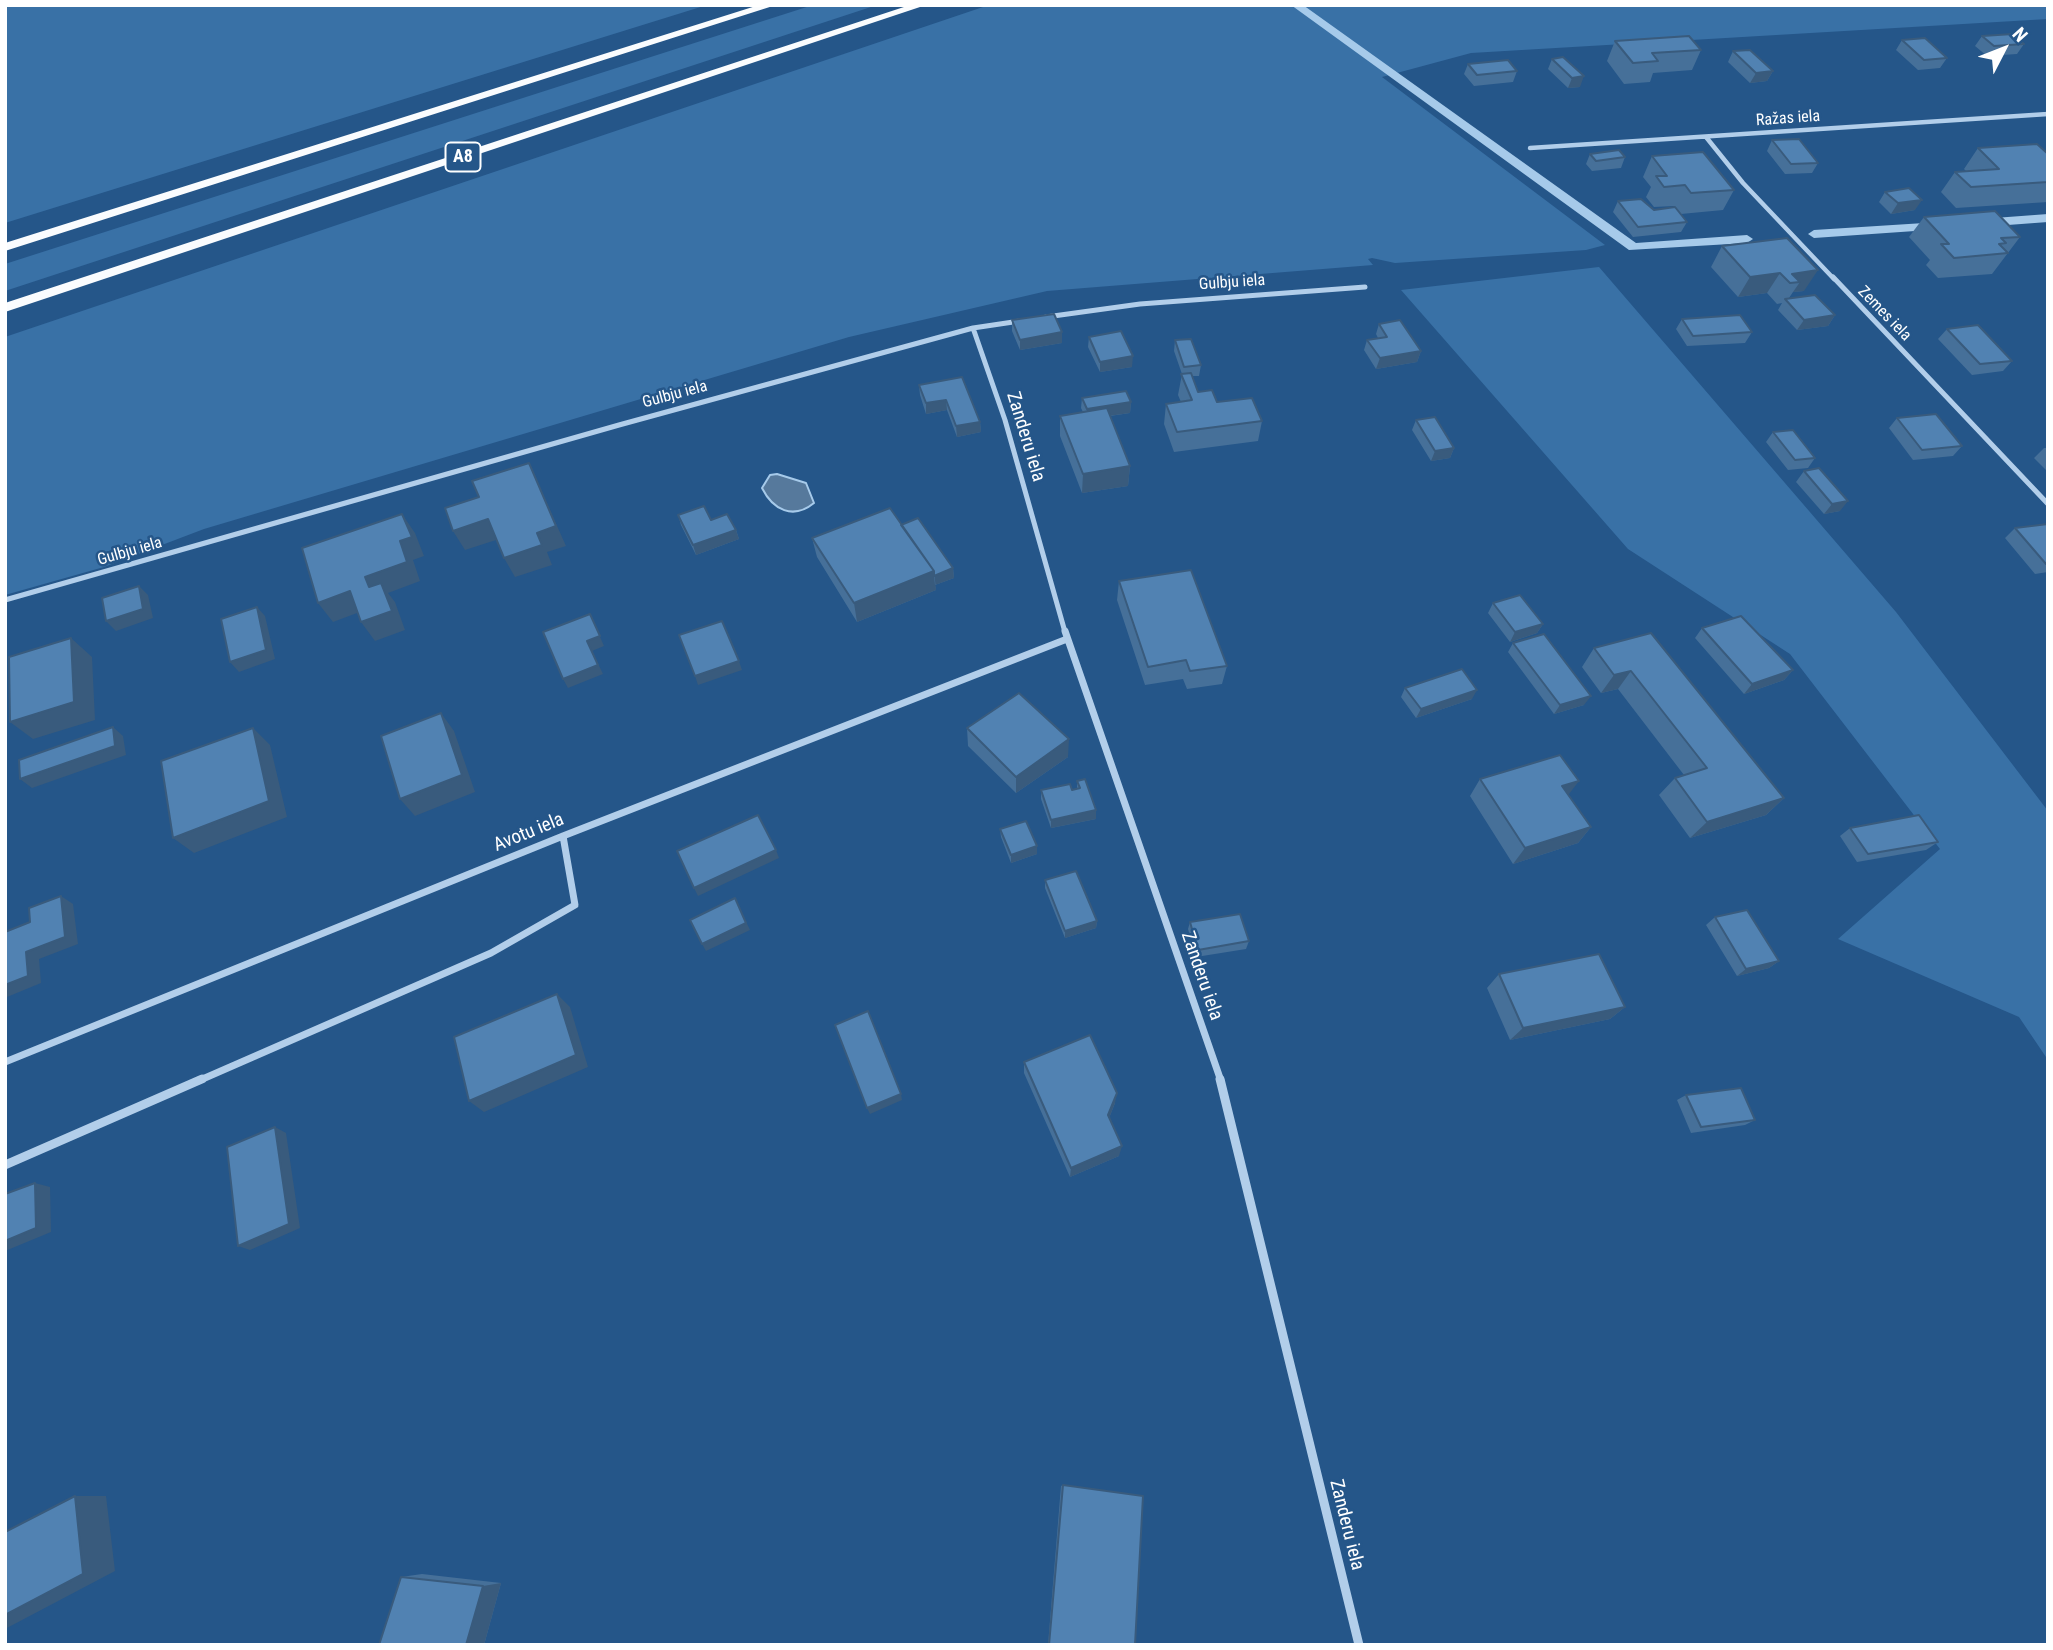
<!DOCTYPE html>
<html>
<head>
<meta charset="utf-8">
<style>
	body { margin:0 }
	#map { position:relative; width:2053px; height:1650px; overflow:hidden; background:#255689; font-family:"Roboto Condensed",sans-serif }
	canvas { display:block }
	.frame { position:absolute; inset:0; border:7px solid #fff; pointer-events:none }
	.north { position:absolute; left:1969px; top:14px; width:70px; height:70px; -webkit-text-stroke:5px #255689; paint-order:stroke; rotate:48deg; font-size:19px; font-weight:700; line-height:28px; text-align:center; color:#fff }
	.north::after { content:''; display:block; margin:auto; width:24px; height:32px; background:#fff; clip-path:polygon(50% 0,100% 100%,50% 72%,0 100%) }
</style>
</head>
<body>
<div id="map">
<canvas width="2053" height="1650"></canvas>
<div class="frame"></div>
<div class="north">N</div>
</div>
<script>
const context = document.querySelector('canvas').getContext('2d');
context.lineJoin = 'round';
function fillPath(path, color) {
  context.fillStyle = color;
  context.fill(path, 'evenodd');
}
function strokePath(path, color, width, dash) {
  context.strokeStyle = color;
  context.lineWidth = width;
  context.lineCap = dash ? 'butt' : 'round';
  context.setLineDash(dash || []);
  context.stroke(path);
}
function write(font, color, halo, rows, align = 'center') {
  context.font = font + ' "Roboto Condensed",sans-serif';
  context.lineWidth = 5;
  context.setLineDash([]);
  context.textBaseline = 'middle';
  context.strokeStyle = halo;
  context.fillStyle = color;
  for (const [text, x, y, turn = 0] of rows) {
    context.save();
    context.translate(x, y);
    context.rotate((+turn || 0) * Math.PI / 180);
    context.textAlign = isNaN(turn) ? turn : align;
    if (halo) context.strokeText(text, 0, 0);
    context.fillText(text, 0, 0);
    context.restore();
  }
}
const green = new Path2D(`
	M5,5H707L5,223Z
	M813,5H877L5,291V264Z
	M989,5H2048V19L1471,53L1382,77L1605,245L1586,250L1395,263L1372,258L1368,259L1373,265L1047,291L849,337L204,529L104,567L5,595V337Z
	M1599,267L1896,612L2048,811V1060L2019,1017L1838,939L1940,849L1790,654L1628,549L1401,290Z`);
const water = new Path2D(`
	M777,474L806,483L814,503C793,520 773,510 762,488L770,475Z`);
const stream = new Path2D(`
	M1291,5H1303L1636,243L1747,235L1753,239L1747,243L1629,250Z
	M2048,214V222L1981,227L1975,223L1981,219Z
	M1940,222L1946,226L1944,229L1814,238L1808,234L1814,230Z`);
const minorFar3 = new Path2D(`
	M1706,137L1743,183L1834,279
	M1530,148L2048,114`);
const minorFar2 = new Path2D(`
	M1833,277L2048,504
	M1046,317L1140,304L1365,287
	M973,328L1005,420L1065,632
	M5,600L619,425L973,328L1020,321`);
const minorFar1 = new Path2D(`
	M1065,631L1221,1081
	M5,1062L563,836L1067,639
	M198,1081L491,953L575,905L563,836`);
const minor = new Path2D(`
	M1220,1079L1359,1645
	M5,1165L202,1079`);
const trunk = new Path2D(`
	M759,5H776L5,251V243Z
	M910,5H926L5,312V303Z`);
const wall = new Path2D(`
	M1982,36L2024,44L2017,54L1987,56L1975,46Z
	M1902,40L1947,58L1940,68L1918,70L1896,50Z
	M1615,41L1701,50L1692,70L1653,73L1650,82L1624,84L1607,61Z
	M1733,51L1773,71L1767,81L1750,83L1728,62Z
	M1552,59L1580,87L1568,88L1548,69Z
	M1468,64L1517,71L1513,82L1474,86L1464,74Z
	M1772,140L1818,163L1812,173L1785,174L1767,151Z
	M1978,148L2048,154V202L1956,208L1941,192L1955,172L1966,171L1964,169Z
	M1590,154L1625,157L1621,168L1592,171L1586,164Z
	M1652,156L1734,190L1723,210L1681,214L1674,206L1654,207L1646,197L1651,187L1643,177Z
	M1885,192L1915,210L1891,214L1879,202Z
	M1618,201L1654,210L1687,222L1681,232L1633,237L1613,212Z
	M1924,217L2020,237L1992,274L1938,278L1926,265L1930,260L1909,237Z
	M1787,238L1804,291L1793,292L1789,298L1835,315L1828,326L1797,330L1778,310L1782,303L1777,304L1767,293L1738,297L1711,267L1722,246Z
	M1682,319L1752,332L1745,343L1687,346L1676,329Z
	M1012,320L1062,332V343L1020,350L1012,331Z
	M1379,324L1421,351L1417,362L1376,369L1364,350L1367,340L1378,338L1376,334Z
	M1947,329L2012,361L2003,371L1972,375L1938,339Z
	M1089,337L1132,367L1100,372L1088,347Z
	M1175,340L1201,365L1199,376H1192L1198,392L1217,402L1262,421L1258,441L1174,452L1164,424L1166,404L1181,402L1178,395L1182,374L1174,351Z
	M919,385L980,422L981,432L957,437L947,410L926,414L920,395Z
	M1082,398L1131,402L1130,413L1110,416L1130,466L1128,486L1082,493L1060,436V416L1083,412L1081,408Z
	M1897,418L1962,446L1953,456L1913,460L1889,428Z
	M1416,420L1454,448L1450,458L1431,461L1412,430Z
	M1773,432L1815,458L1808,468L1788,470L1766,442Z
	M2044,448H2048V472L2034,458Z
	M1804,471L1840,511L1824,514L1796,482Z
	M678,515L711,520L736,530L739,539L696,555L681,525Z
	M2048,524V572L2035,574L2005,538L2015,528Z
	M901,525L953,568L954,578L935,585L936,590L857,622L817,557L812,538Z
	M1119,581L1227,666L1222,684L1187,689L1183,679L1145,685L1117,600Z
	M1493,603L1543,624L1537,633L1510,642L1488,613Z
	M1702,628L1793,670L1784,680L1744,694L1695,638Z
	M1651,633L1784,798L1766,815L1690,838L1659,795L1675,778L1684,775L1618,689L1601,693L1582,667L1594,648Z
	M1513,643L1584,705L1554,714L1508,652Z
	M1405,688L1472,699L1416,718L1401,697Z
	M967,728L1068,757L1016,793L968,746Z
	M1480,779L1568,795L1591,827L1578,843L1513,864L1470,796Z
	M1077,781L1096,819L1051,828L1041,799V790H1072L1077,789Z
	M1850,828L1938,842L1926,850L1857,862L1840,836Z
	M1000,829L1037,854L1011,863L1001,837Z
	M1045,880L1097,921L1096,928L1065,938L1045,888Z
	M1715,917L1779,961L1769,968L1737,976L1706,925Z
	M1190,922L1249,941L1246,949L1196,957L1188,929Z
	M1499,974L1625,1007L1610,1019L1510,1040L1487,988Z
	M1024,1062L1115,1103L1109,1118L1119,1156L1070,1177L1024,1073Z
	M1686,1095L1755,1120L1745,1125L1691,1133L1677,1100Z
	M1063,1485L1135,1645H1048L1061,1486Z
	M422,1574L501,1583L484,1645H379L401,1577Z`);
const shadedWall = new Path2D(`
	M1773,71L1767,81L1750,83L1756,73Z
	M1584,76L1580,87L1568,88L1572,78Z
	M1922,200L1915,210L1891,214L1898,203Z
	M1818,270L1804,291L1793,292L1800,282L1792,274Z
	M1780,273L1767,293L1738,297L1750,277Z
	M1835,315L1828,326L1797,330L1804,320Z
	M1062,332V343L1020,350V340Z
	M1421,351L1417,362L1376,369L1380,358Z
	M1133,356L1132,367L1100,372V362Z
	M946,400L947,410L926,414V403Z
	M1131,402L1130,413L1086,419L1087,409Z
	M980,422L981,432L957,437L956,426Z
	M1454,448L1450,458L1431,461L1435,451Z
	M529,463L566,546L547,552L552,565L515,577L504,558L537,533Z
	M1130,466L1128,486L1082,493L1083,474Z
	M1848,501L1840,511L1824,514L1832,504Z
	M402,514L415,533L424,556L413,560L420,581L388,593L395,602L405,630L375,641L361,622L369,587L365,577L400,541Z
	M488,519L499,539L465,550L453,531Z
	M736,530L739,539L696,555L693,545Z
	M953,568L954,578L935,585L934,576Z
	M934,571L936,590L857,622L854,603Z
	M139,586L148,595L153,618L116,631L106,621Z
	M350,591L365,610L333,622L318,603Z
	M257,607L265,616L275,659L239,672L230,662Z
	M590,614L604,646L592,651L603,674L568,688L563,679L587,641Z
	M1543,624L1537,633L1510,642L1515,632Z
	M71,638L92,657L95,720L33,739L10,722Z
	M739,661L742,670L698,685L695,676Z
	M1793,670L1784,680L1744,694L1752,684Z
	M1631,671L1618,689L1601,693L1614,675Z
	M1477,690L1472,699L1416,718L1421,709Z
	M1591,696L1584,705L1554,714L1560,705Z
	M441,713L454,731L475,792L415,816L400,799Z
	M113,727L123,736L126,755L32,788L20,779Z
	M253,728L270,745L287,817L194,853L173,838Z
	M1069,739L1068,757L1016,793V777Z
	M1579,781L1566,798L1562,786Z
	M1784,798L1766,815L1690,838L1707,822Z
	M1096,810V819L1051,828V820Z
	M1591,827L1578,843L1513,864L1525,848Z
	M1037,846V854L1011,863V855Z
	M776,850L779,858L698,896L694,888Z
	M61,896L73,904L78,944L39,959L41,983L7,997L5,996V985Z
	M735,898L750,930L706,951L702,944Z
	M1097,921L1096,928L1065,938V931Z
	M1779,961L1769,968L1737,976L1746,969Z
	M557,994L570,1007L588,1067L484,1112L469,1101Z
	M1625,1007L1610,1019L1510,1040L1523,1028Z
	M1117,1093L1115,1103L1106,1126L1108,1115Z
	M901,1094L902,1100L870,1114L867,1108Z
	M275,1127L286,1133L300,1228L250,1250L238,1246Z
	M1122,1146L1119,1156L1070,1177L1071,1168Z
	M35,1183L50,1187L51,1232L5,1251V1241Z
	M75,1496H106L115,1571L5,1629V1615Z
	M501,1583L484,1645H466L483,1586Z`);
const building = new Path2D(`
	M2013,34L2024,44L1994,46L1982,36Z
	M1689,36L1701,50L1652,53L1658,61L1633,63L1615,41Z
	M1925,38L1947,58L1924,60L1902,40Z
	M1750,50L1773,71L1756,73L1733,51Z
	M1563,57L1584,76L1572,78L1552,59Z
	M1508,60L1517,71L1477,75L1468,64Z
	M1799,139L1818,163L1791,164L1772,140Z
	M2037,144L2048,154V182L1971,187L1955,172L1999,169L1978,148Z
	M1619,150L1625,157L1596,161L1590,154Z
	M1703,152L1734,190L1691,193L1685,185L1664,187L1656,176H1667L1652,156Z
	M1909,188L1922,200L1898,203L1885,192Z
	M1641,199L1654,210L1675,207L1687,222L1638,227L1618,201Z
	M1995,211L2020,237L2001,238L2006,243L1999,244L2008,253L1954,258L1941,244H1949L1924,217Z
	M1787,238L1818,270L1792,274L1800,282L1790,283L1780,273L1750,277L1722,246Z
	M1815,295L1835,315L1804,320L1785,299Z
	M1054,314L1062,332L1020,340L1012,320Z
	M1740,315L1752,332L1693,336L1682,319Z
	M1400,320L1421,351L1380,358L1367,340L1387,337L1379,324Z
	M1978,325L2012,361L1980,364L1947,329Z
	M1121,331L1133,356L1100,362L1089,337Z
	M1191,339L1201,365L1184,367L1175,340Z
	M1191,373L1198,392L1212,390L1217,402L1252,398L1262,421L1177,432L1166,404L1192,400L1181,374Z
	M962,377L980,422L956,426L946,400L926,403L919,385Z
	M1126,391L1131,402L1087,409L1082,398Z
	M1107,408L1130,466L1083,474L1060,416Z
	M1936,414L1962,446L1922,450L1897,418Z
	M1435,417L1454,448L1435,451L1416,420Z
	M1793,430L1815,458L1795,460L1773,432Z
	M529,463L556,526L537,533L542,545L504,558L488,519L453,531L445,508L479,497L472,481Z
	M1819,468L1848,501L1832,504L1804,471Z
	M704,506L711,520L727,514L736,530L693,545L678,515Z
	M890,508L934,571L854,603L812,538Z
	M402,514L412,537L400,541L407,562L365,577L369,587L381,583L392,611L361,622L350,591L318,603L302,548Z
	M918,518L953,568L934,576V571L901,525Z
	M2048,524V564H2046L2015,528Z
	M1191,570L1227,666L1190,671L1186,660L1148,667L1119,581Z
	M139,586L143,609L106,621L102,598Z
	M1520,595L1543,624L1515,632L1493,603Z
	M257,607L266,650L230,662L221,619Z
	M590,614L600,636L587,641L598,665L563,679L543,632Z
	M1741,616L1793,670L1752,684L1702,628Z
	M722,621L739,661L695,676L679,635Z
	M1651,633L1784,798L1707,822L1675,778L1707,768L1631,671L1614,675L1594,648Z
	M1544,634L1591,696L1560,705L1513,643Z
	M71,638L74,702L10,722L9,657Z
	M1462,669L1477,690L1421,709L1405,688Z
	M1019,693L1069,739L1016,777L967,728Z
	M441,713L462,775L400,799L381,736Z
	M113,727L115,746L20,779L19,760Z
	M253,728L269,801L173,838L161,761Z
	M1560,755L1579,781L1562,786L1591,827L1525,848L1480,779Z
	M1085,779L1096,810L1051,820L1041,790L1070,784L1072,790L1080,788L1077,781Z
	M758,815L776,850L694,888L677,851Z
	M1919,815L1938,842L1868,854L1850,828Z
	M1026,821L1037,846L1011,855L1000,829Z
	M1076,871L1097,921L1065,931L1045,880Z
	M61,896L65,937L26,952L28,976L5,985V932L30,922L29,908Z
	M735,898L746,923L702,944L690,920Z
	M1747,910L1779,961L1746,969L1715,917Z
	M1240,914L1249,941L1198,950L1190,922Z
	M1599,954L1625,1007L1523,1028L1499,974Z
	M557,994L576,1055L469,1101L454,1037Z
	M868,1011L901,1094L867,1108L835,1025Z
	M1090,1035L1117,1093L1108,1115L1122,1146L1071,1168L1024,1062Z
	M1741,1088L1755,1120L1701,1127L1686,1095Z
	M275,1127L289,1224L238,1246L227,1147Z
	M35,1183L36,1228L5,1241V1194Z
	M1063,1485L1143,1496L1135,1645H1049Z
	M75,1496L83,1574L5,1615V1532Z
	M401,1577L483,1586L466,1645H379Z`);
const farStreetnames = [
	["Ražas iela",1788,119,-4],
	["Gulbju iela",1232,283,-4],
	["Zemes iela",1884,314,46],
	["Gulbju iela",675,395,-15],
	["Gulbju iela",130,552,-16]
];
const shields = [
	[463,157,35]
];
const shieldNames = [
	["A8",463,157]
];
const streetNames = [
	["Zanderu iela",1025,437,73],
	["Avotu iela",529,833,-22],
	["Zanderu iela",1201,976,71],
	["Zanderu iela",1346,1525,76]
];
fillPath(green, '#3971a6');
fillPath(water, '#56799c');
strokePath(water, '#a6caea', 2);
fillPath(stream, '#a6caea');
strokePath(minorFar3, '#b2ceea', 4.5);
strokePath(minorFar2, '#b2ceea', 5);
strokePath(minorFar1, '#b2ceea', 7);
strokePath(minor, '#b2ceea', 9);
fillPath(trunk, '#fafcfe');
fillPath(wall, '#467099');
fillPath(shadedWall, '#395b7d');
fillPath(building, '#5182b2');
strokePath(building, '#395b7d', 2);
write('16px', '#fff', '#255689', farStreetnames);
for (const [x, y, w] of shields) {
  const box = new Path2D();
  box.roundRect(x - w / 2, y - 14.5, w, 29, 5);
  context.fillStyle = '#255689';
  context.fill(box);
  strokePath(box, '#fff', 2);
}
write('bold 18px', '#fff', null, shieldNames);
write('19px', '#fff', '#255689', streetNames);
</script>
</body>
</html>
